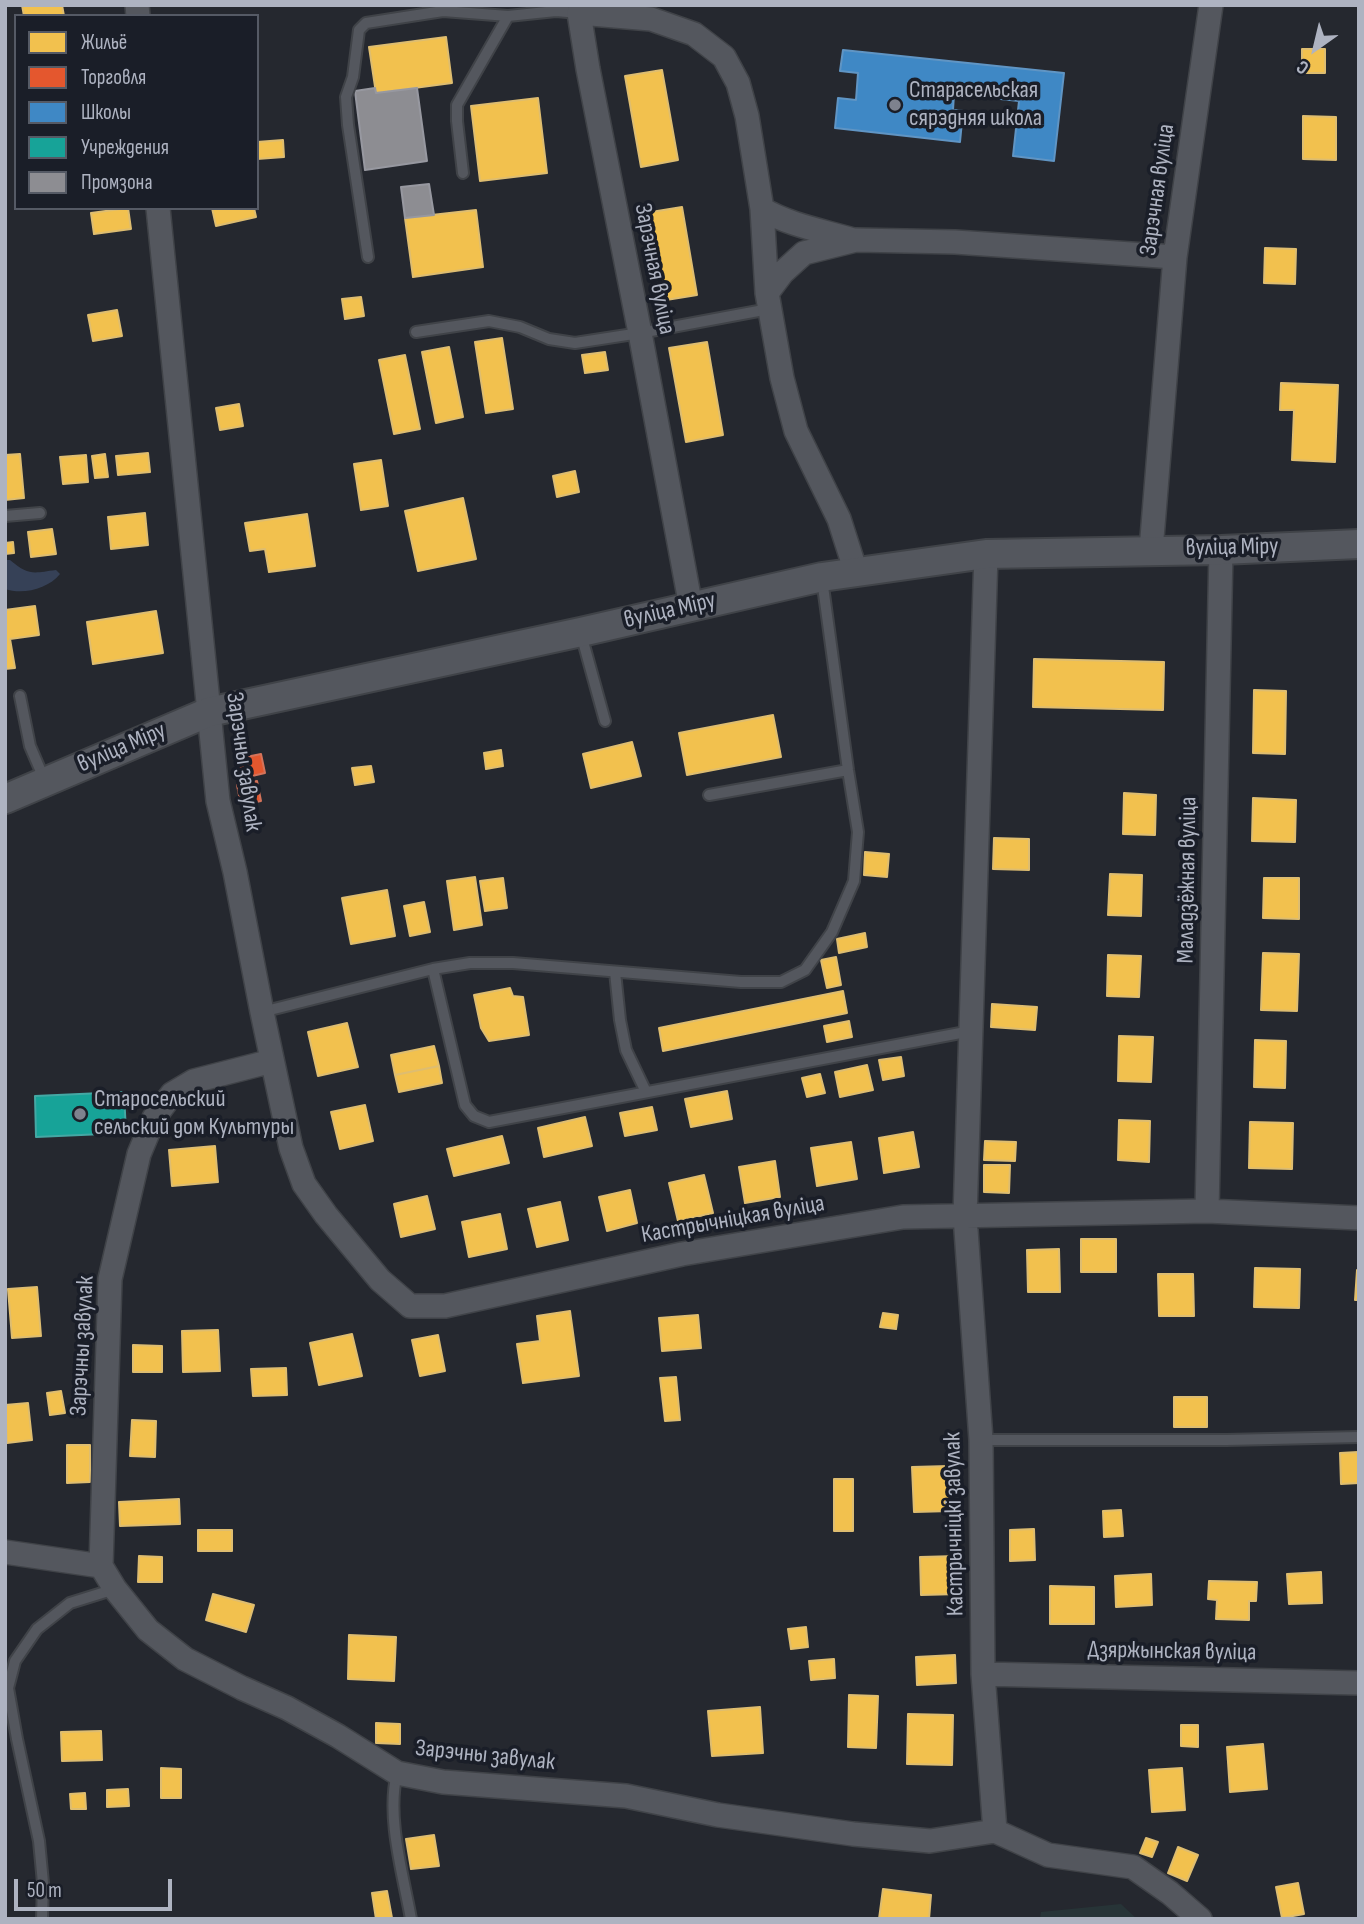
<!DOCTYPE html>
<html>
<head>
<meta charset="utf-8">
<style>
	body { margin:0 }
	#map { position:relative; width:1364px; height:1924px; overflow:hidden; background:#25282f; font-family:"Sofia Sans Condensed",sans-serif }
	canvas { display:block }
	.frame { position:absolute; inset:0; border:7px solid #aeb3c1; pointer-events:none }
	.legend { position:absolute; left:14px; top:14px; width:245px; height:196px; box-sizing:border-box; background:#1a1e28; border:2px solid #555a65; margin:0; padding:9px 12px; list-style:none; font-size:21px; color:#aeb3c1 }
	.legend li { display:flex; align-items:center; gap:14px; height:35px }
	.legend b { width:35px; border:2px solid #555a65 }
	.north { position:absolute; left:1280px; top:14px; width:70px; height:70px; -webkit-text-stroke:5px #1a1e28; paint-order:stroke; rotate:214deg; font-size:19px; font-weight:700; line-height:28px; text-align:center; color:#aeb3c1 }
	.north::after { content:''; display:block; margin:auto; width:24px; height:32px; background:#aeb3c1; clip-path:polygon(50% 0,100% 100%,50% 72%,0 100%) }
	.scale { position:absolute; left:14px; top:1879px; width:158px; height:32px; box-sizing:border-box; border:4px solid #aeb3c1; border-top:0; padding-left:9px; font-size:21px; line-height:24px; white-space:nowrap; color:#aeb3c1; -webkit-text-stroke:5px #1a1e28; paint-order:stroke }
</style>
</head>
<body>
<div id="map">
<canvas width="1364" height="1924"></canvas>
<div class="frame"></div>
<ul class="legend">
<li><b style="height:19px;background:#f2c14e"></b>Жильё</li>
<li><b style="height:19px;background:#e4572e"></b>Торговля</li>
<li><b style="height:19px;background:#3f88c5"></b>Школы</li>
<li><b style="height:19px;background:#17a398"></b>Учреждения</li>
<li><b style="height:19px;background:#8d8d92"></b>Промзона</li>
</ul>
<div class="north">С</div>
<div class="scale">50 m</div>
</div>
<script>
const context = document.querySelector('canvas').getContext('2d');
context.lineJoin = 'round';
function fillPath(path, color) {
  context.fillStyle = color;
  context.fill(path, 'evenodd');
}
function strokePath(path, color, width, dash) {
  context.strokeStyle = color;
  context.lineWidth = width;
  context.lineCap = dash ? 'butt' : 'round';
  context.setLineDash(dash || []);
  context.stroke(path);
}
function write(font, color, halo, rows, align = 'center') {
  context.font = font + ' "Sofia Sans Condensed",sans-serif';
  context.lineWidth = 7;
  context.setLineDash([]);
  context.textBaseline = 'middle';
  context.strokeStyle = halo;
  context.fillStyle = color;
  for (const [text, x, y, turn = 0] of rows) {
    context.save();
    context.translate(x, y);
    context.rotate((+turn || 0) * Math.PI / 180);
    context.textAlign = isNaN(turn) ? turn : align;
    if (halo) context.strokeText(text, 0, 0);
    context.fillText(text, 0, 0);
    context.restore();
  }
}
const green = new Path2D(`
	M1121,1904L1137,1919H1040L1041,1912Z`);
const water = new Path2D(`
	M5,560H10C29,576 33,573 56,570L60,574C48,589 23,595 5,589Z`);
const homes = new Path2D(`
	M22,5H62L64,16H24Z
	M446,37L452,83L376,93L369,47Z
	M1302,49H1325V73H1302Z
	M662,70L678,160L641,167L625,76Z
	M538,98L547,173L480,181L471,106Z
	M1303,116L1336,117V160L1303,159Z
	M283,140L284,157L257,159V142Z
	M682,207L697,295L660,301L645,213Z
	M128,208L131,229L94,234L91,213Z
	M212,208H254L256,217L216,226Z
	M476,210L483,267L413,277L405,218Z
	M1265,248L1296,249L1295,284L1264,283Z
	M361,297L364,316L345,319L342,299Z
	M117,310L122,336L93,341L88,315Z
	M502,338L513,409L486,413L475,342Z
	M707,342L723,435L686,442L669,348Z
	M449,347L463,417L436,423L422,352Z
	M605,352L608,370L585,373L582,355Z
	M405,355L420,429L394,434L379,360Z
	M1281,383L1338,385L1335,462L1292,460L1294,410H1280Z
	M239,404L243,426L220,430L216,408Z
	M148,453L150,472L118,475L116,456Z
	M20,454L24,498L5,500V455Z
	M105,454L108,477L95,478L92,456Z
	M86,455L88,482L63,484L60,457Z
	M381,460L388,506L361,510L354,464Z
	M575,471L579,492L557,497L553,476Z
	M463,498L476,559L418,571L405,511Z
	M145,513L148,545L111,549L108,517Z
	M307,514L315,566L269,572L265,549L250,551L245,523Z
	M52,529L56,554L31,557L28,532Z
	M13,542L14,553L5,554V543Z
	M35,606L39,635L10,639L15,668L5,669V610Z
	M156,611L163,653L93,664L87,622Z
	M1034,659L1164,662L1163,710L1033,707Z
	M1254,690L1286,691L1285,754L1253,753Z
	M773,715L781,757L687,775L679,733Z
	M632,742L641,776L591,788L583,754Z
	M501,750L503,766L486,769L484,753Z
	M371,766L374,782L355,785L352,768Z
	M1124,793L1156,795L1155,835L1123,834Z
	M1253,798L1296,800L1295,842L1252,841Z
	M994,838L1029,839V870L993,869Z
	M865,852L889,854L887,877L864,875Z
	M1110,874L1142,875L1141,916L1108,915Z
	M475,877L482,925L454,930L447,881Z
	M503,878L507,908L485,911L480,881Z
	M1264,878H1299V919L1263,918Z
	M387,890L395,936L351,944L342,898Z
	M424,902L430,932L410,936L404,906Z
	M865,933L867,947L839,953L837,939Z
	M1263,953L1299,954L1297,1011L1261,1010Z
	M1108,955L1141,956L1139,997L1107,996Z
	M836,957L841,985L827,988L821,960Z
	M510,988L513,996L523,997L529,1035L489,1041L481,1028L474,995Z
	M843,991L847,1013L663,1051L659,1028Z
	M992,1004L1037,1007L1035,1030L991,1027Z
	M849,1021L852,1037L827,1042L824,1026Z
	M347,1023L358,1067L318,1076L308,1032Z
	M1119,1036L1153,1037L1151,1082L1118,1081Z
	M1255,1040L1286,1041L1285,1088L1254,1087Z
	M434,1046L439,1066L395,1075L391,1055Z
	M901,1057L904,1076L883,1080L879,1060Z
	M867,1065L873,1090L840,1097L835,1072Z
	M439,1066L442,1083L399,1092L395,1075Z
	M820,1074L825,1093L807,1097L802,1078Z
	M727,1091L732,1119L691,1127L685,1099Z
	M365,1105L373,1141L340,1149L331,1112Z
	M652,1107L657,1130L625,1136L620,1113Z
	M585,1117L592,1146L544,1157L538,1128Z
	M1119,1120L1150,1121L1149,1162L1118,1160Z
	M1250,1122L1293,1123L1292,1169L1249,1168Z
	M913,1132L919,1167L884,1173L879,1138Z
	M502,1136L509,1163L454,1176L447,1149Z
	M985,1141L1016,1142L1015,1161L984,1160Z
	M851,1142L857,1179L817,1186L811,1148Z
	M215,1146L218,1182L172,1186L169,1150Z
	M775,1161L780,1197L745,1203L739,1167Z
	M984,1165H1010L1009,1193L984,1192Z
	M704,1175L713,1213L678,1221L669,1183Z
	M630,1190L637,1223L607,1231L599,1197Z
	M427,1196L435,1229L401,1237L394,1204Z
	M560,1202L568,1240L537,1247L528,1209Z
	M500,1214L507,1249L469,1257L462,1222Z
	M1081,1239H1116V1272H1081Z
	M1059,1249L1060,1292H1028L1027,1250Z
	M1255,1268L1300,1269L1299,1308L1254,1307Z
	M1357,1270H1359V1300H1355Z
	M1158,1274H1193L1194,1316H1159Z
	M37,1287L41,1336L12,1338L8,1289Z
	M570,1311L579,1376L523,1383L517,1344L540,1341L537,1316Z
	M883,1313L898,1315L896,1329L880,1327Z
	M698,1315L701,1348L662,1351L659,1318Z
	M218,1330L220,1371L183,1372L182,1331Z
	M352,1334L362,1376L319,1385L310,1343Z
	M438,1335L445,1371L420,1376L412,1340Z
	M133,1345L162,1346V1372H133Z
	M286,1368L287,1395L253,1396L251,1369Z
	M676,1377L680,1420L665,1421L660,1378Z
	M61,1391L65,1413L50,1415L47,1393Z
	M1174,1397H1207V1427H1174Z
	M28,1403L32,1440L7,1443L5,1405Z
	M132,1420L156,1421L155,1457L130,1456Z
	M67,1445H90V1482L67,1483Z
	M1358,1452L1359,1483L1341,1484L1340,1453Z
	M949,1466L951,1511L914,1512L912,1467Z
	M834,1479H853V1531H834Z
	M179,1499L180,1524L120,1526L119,1502Z
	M1121,1510L1123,1536L1104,1537L1103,1511Z
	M1034,1529L1035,1560L1010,1561V1530Z
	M198,1530H232V1551H198Z
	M139,1556L162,1557V1582H138Z
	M958,1556L959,1594L921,1595L920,1557Z
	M1321,1572L1322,1603L1289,1604L1287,1574Z
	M1151,1574L1152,1605L1116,1607L1115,1576Z
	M1209,1581L1257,1582L1256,1601H1249V1620L1216,1619L1217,1600L1208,1599Z
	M1050,1586L1094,1587V1624H1050Z
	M213,1594L254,1605L246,1632L206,1620Z
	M806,1627L808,1647L791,1649L788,1629Z
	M349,1635L396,1637L394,1681L348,1679Z
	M955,1655L956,1683L917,1685L916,1657Z
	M834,1659L835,1678L811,1680L809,1661Z
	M849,1695L878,1696L876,1748L848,1747Z
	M760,1707L763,1753L712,1756L708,1711Z
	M908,1714L953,1715L952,1765L907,1764Z
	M376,1723L400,1724V1744L376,1743Z
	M1181,1725H1198V1747L1181,1746Z
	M101,1731L102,1760L62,1761L61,1732Z
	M1263,1744L1267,1789L1230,1792L1227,1747Z
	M161,1768L181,1769V1798H161Z
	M1182,1768L1185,1810L1152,1812L1149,1770Z
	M128,1789L129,1806L107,1807V1790Z
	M85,1793L86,1809H71L70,1794Z
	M434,1835L439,1866L411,1869L406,1839Z
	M1146,1838L1158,1842L1152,1857L1140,1853Z
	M1178,1847L1198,1855L1187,1881L1168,1873Z
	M1298,1883L1304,1914L1282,1918L1276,1887Z
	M883,1889L931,1895L929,1919H879Z
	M387,1891L392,1918L376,1919L372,1893Z`);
const shops = new Path2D(`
	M261,754L265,773L252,776L253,782L241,784L236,759Z
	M257,781L261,801L241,805L237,785Z`);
const schools = new Path2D(`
	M843,50L1064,73L1054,161L1013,156L1019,101L954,94L953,110L963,111L960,142L835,128L838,98L856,100L858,73L840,71Z`);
const public = new Path2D(`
	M124,1092L126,1133L36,1137L35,1096Z`);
const industry = new Path2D(`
	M375,88L376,93L417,88L427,161L365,170L355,91Z
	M429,184L434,215L405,218L401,187Z`);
const service = new Path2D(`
	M463,173L457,121V105L508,16L556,11L579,13L580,11
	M368,257L348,125L346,97L353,77L359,30L366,23L443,11L508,16
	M416,332L489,321L520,327L549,339L575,343L640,333L769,309
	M5,516L40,513
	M581,634L605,721
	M20,696L30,746L45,781
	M709,795L848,770
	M433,969L465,1105L474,1116L489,1122L971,1031
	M615,972L620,1020L626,1050L646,1092
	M262,1012L433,969L470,963H513L741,982H781L805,970L832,932L854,881L858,832L848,770L822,579
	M981,1440H1226L1359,1437
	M397,1773C386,1817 403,1874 411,1919
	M42,1919L43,1883L39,1841L17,1739L8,1688L15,1661L37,1629L70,1603L115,1589`);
const minor = new Path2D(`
	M137,5L138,16
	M158,208L218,801L235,872L262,1012L291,1148L304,1184L326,1215L380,1280L410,1306H445L682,1254L903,1217L1207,1211L1359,1218
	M762,209C789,225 823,231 853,240
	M767,293L782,273L804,253L856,240L955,242L1175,257
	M1151,550L1175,257L1211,5
	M986,554L965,1216L981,1440L983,1674L995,1831
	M691,607L640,333L588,69L579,13L651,19L694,34L724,57L738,83L747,116L762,209L767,293L782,378L796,431L839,519L856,572
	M272,1061L194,1081L172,1094L154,1118L139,1154L110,1279L101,1566L115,1589L148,1630L185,1659L242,1688L287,1708L338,1736L397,1773L443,1782L626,1796L718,1815L853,1834L930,1841L995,1831
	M1207,1211L1221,550
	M5,1552L101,1566
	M983,1674L1359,1683
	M995,1831L1048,1855L1133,1867L1170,1893L1200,1919`);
const tertiary = new Path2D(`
	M5,799L209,712L581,632L822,577L986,554L1221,550L1359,544`);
const markers = [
	[895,105,7,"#7e828e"],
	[80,1114,7,"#7e828e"]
];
const poiNames = [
	["Старасельская",909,91],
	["сярэдняя школа",909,119],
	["Старосельский",94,1100],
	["сельский дом Культуры",94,1128]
];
const streetNames = [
	["Зарэчная вуліца",1158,190,-82],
	["Зарэчная вуліца",654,269,79],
	["вуліца Міру",1232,548,-1],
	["вуліца Міру",670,611,-13],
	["вуліца Міру",122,748,-23],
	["Зарэчны завулак",243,762,82],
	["Маладзёжная вуліца",1188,880,-89],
	["Кастрычніцкая вуліца",733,1220,-10],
	["Зарэчны завулак",83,1346,-87],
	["Кастрычніцкі завулак",955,1524,-91],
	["Дзяржынская вуліца",1172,1652,1],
	["Зарэчны завулак",485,1756,6]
];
fillPath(green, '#273437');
fillPath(water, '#364157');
fillPath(homes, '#f2c14e');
strokePath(homes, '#debd70', 2);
fillPath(shops, '#e4572e');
strokePath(shops, '#d4735a', 2);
fillPath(schools, '#3f88c5');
strokePath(schools, '#6095c4', 2);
fillPath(public, '#17a398');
strokePath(public, '#44a8a4', 2);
fillPath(industry, '#8d8d92');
strokePath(industry, '#9798a0', 2);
strokePath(service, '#404348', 14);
strokePath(minor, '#404348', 26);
strokePath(tertiary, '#404348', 32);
strokePath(service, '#54575e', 10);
strokePath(minor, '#54575e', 23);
strokePath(tertiary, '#54575e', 28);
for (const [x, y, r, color] of markers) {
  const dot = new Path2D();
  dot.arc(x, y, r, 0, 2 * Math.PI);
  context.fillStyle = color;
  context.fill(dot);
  strokePath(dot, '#1a1e28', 2.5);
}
write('24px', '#aeb3c1', '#1a1e28', poiNames, 'left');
write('24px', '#aeb3c1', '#1a1e28', streetNames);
</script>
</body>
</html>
